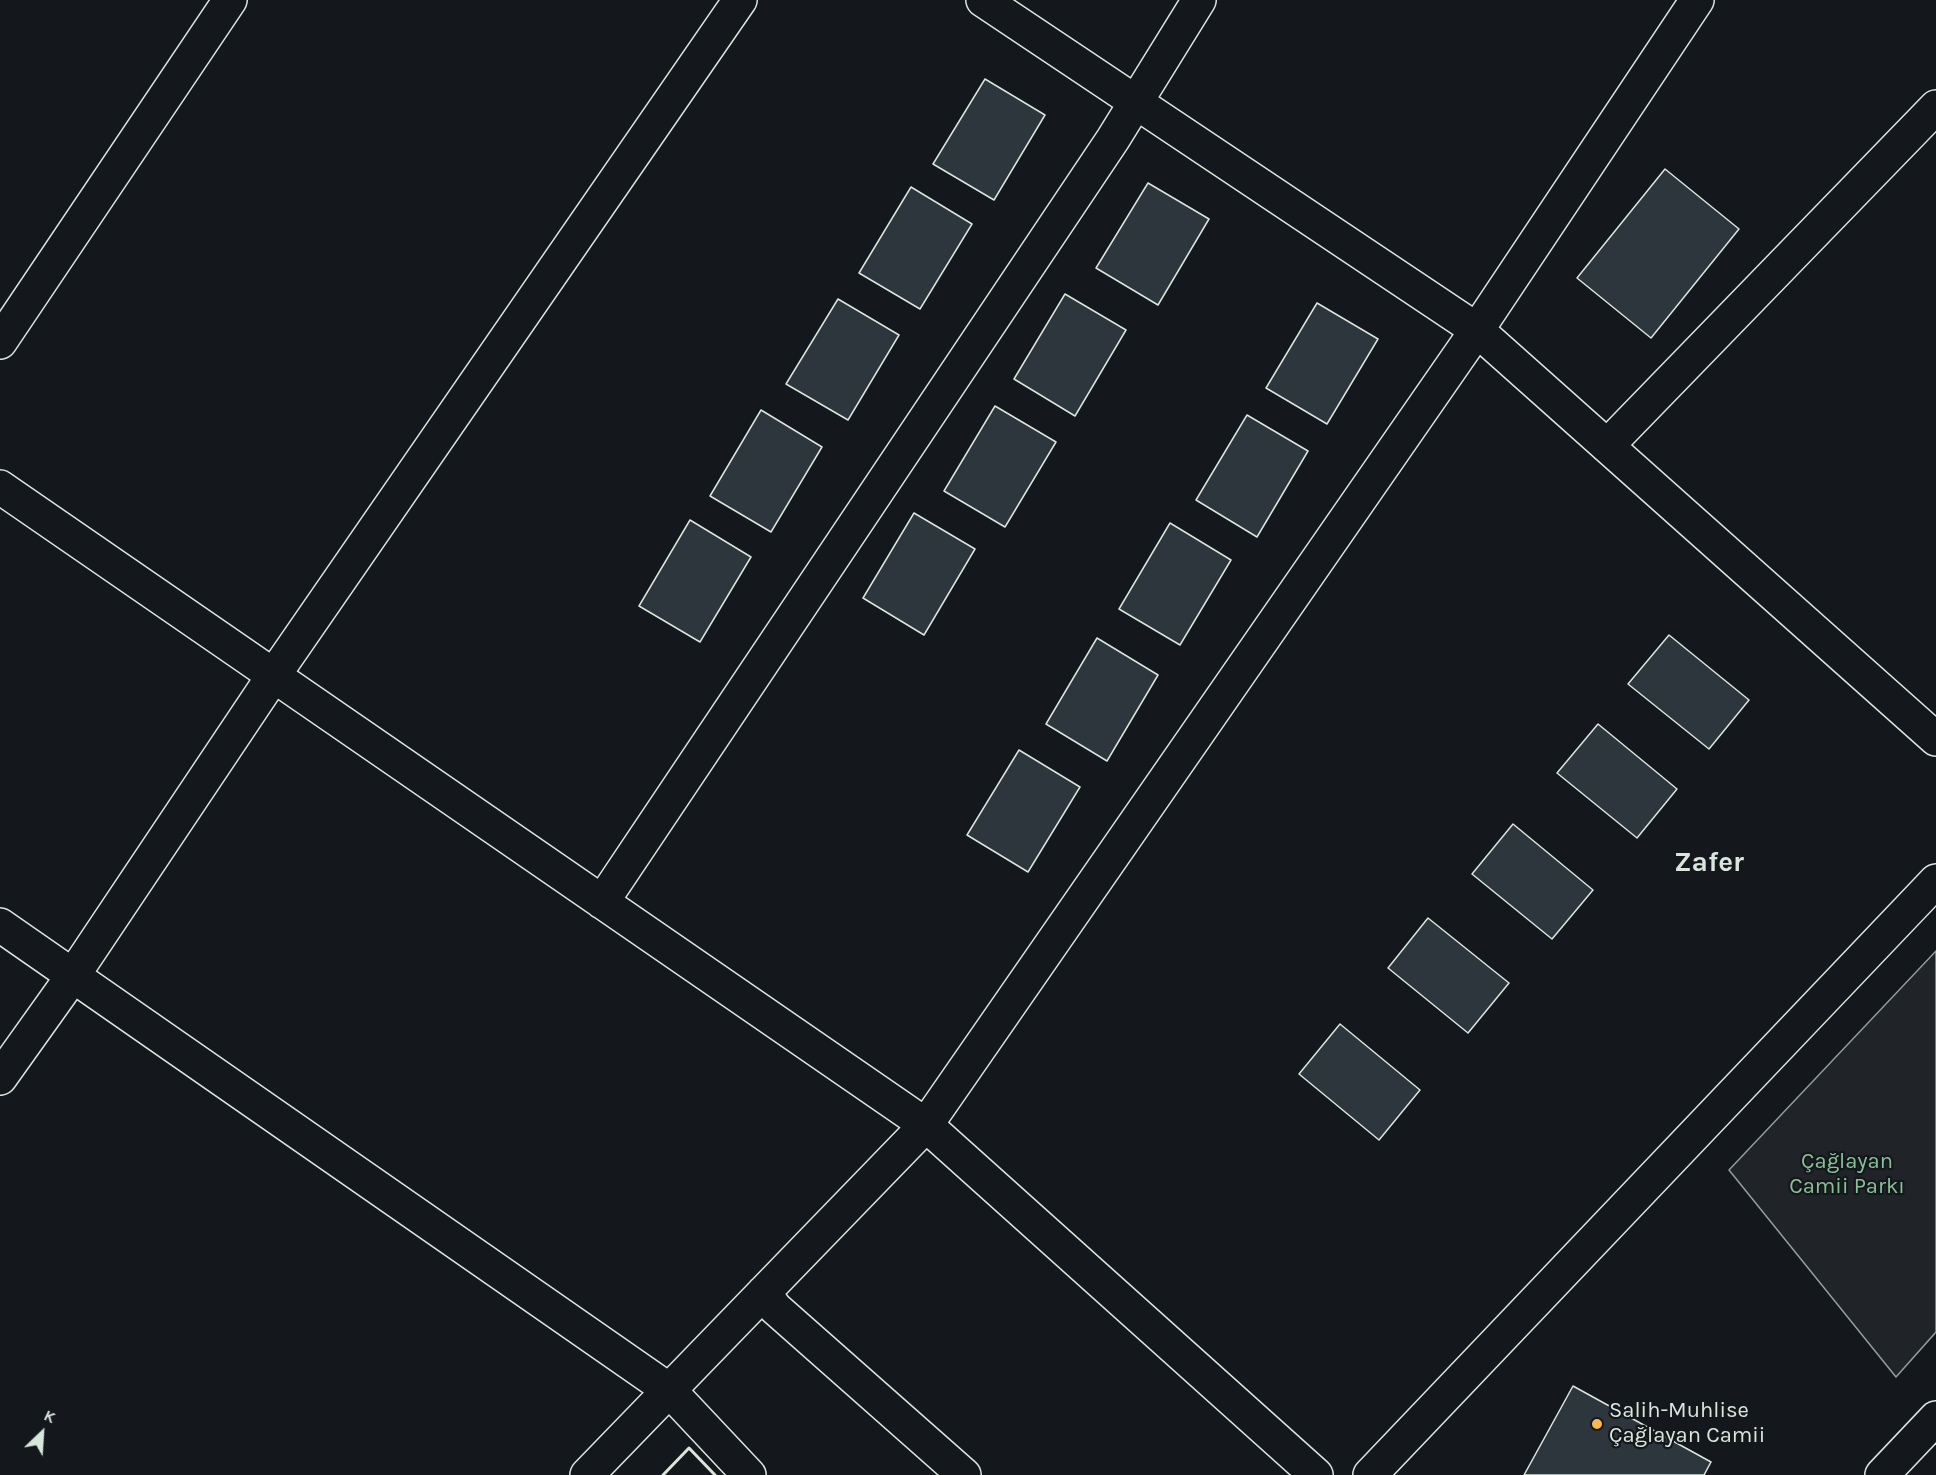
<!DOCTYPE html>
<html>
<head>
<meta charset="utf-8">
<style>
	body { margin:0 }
	#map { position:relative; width:1936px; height:1475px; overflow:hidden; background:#14181c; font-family:Karla,sans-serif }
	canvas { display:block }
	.north { position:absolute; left:12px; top:1403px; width:60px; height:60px; -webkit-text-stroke:4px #14181c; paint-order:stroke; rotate:25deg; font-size:16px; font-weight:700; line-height:24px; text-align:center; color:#d8e6dc }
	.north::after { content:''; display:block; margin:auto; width:21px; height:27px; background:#d8e6dc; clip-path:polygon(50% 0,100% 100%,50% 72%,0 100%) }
</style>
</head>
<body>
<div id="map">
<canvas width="1936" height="1475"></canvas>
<div class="north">K</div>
</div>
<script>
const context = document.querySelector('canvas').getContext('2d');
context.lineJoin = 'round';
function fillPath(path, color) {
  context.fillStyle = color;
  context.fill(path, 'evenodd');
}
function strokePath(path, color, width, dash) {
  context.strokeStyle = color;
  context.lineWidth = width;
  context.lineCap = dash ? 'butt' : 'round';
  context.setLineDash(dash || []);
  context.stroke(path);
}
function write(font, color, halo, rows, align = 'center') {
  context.font = font + ' Karla,sans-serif';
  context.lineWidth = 4.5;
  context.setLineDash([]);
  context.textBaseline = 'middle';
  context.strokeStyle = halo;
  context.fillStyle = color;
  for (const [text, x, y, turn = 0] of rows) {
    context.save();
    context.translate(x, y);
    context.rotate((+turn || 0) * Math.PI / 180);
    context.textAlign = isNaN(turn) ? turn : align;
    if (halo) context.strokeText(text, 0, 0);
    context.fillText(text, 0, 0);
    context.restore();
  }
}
const green = new Path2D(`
	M1936,951V1332L1896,1377L1729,1170Z`);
const building = new Path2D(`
	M985,79L1045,115L994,200L933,164Z
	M1665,169L1739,229L1651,338L1577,278Z
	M1148,183L1209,219L1158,305L1096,268Z
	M911,187L972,224L920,309L859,273Z
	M1065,294L1126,330L1075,416L1014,379Z
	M838,299L899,335L848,420L786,384Z
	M1317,303L1378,339L1327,424L1266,388Z
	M995,406L1056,442L1005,527L944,491Z
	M761,410L822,447L771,532L710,496Z
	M1247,415L1308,451L1257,537L1196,500Z
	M914,513L975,549L924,635L863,598Z
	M690,520L751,557L700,642L639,606Z
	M1170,523L1231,560L1180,645L1119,609Z
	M1669,635L1749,700L1709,749L1628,684Z
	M1097,638L1158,675L1107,761L1046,724Z
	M1598,724L1677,789L1637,838L1557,773Z
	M1019,750L1080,787L1028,872L967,835Z
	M1513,824L1593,890L1552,939L1472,874Z
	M1428,918L1509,983L1468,1033L1388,968Z
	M1340,1024L1420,1090L1379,1140L1299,1074Z
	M1573,1386L1711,1462L1704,1475H1524Z`);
const minor = new Path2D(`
	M983,0L1477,330L1936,739
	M0,342L230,0
	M1607,446L1936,107
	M0,487L926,1125L1477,330L1697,0
	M602,902L1113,139L1199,0
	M0,925L669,1390L749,1475
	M0,1078L72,977L274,675L740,0
	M764,1292L775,1308L964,1475
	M587,1475L926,1125L1316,1475
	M1370,1475L1936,881`);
const secondary = new Path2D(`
	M1882,1475L1936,1418`);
const wall = new Path2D(`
	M663,1475L689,1448L715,1475`);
const markers = [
	[1597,1424,6,"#ffb74d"]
];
const parkNames = [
	["Çağlayan",1847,1162],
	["Camii Parkı",1847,1187]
];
const poiNames = [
	["Salih-Muhlise",1609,1411],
	["Çağlayan Camii",1609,1436]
];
const districtNames = [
	["Zafer",1709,863]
];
fillPath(green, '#202428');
strokePath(green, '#939e99', 1.5);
fillPath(building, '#2c363c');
strokePath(building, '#d8e6dc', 1.5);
strokePath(minor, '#d8e6dc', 36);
strokePath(secondary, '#d8e6dc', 36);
strokePath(minor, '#14181c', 33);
strokePath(secondary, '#14181c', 33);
strokePath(wall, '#d8e6dc', 3);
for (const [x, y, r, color] of markers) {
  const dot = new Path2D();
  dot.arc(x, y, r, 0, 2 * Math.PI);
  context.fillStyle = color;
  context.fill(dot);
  strokePath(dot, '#14181c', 2);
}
write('22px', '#8ac095', '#14181c', parkNames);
write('22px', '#d8e6dc', '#14181c', poiNames, 'left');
write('bold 28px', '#d8e6dc', '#14181c', districtNames);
</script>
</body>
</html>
